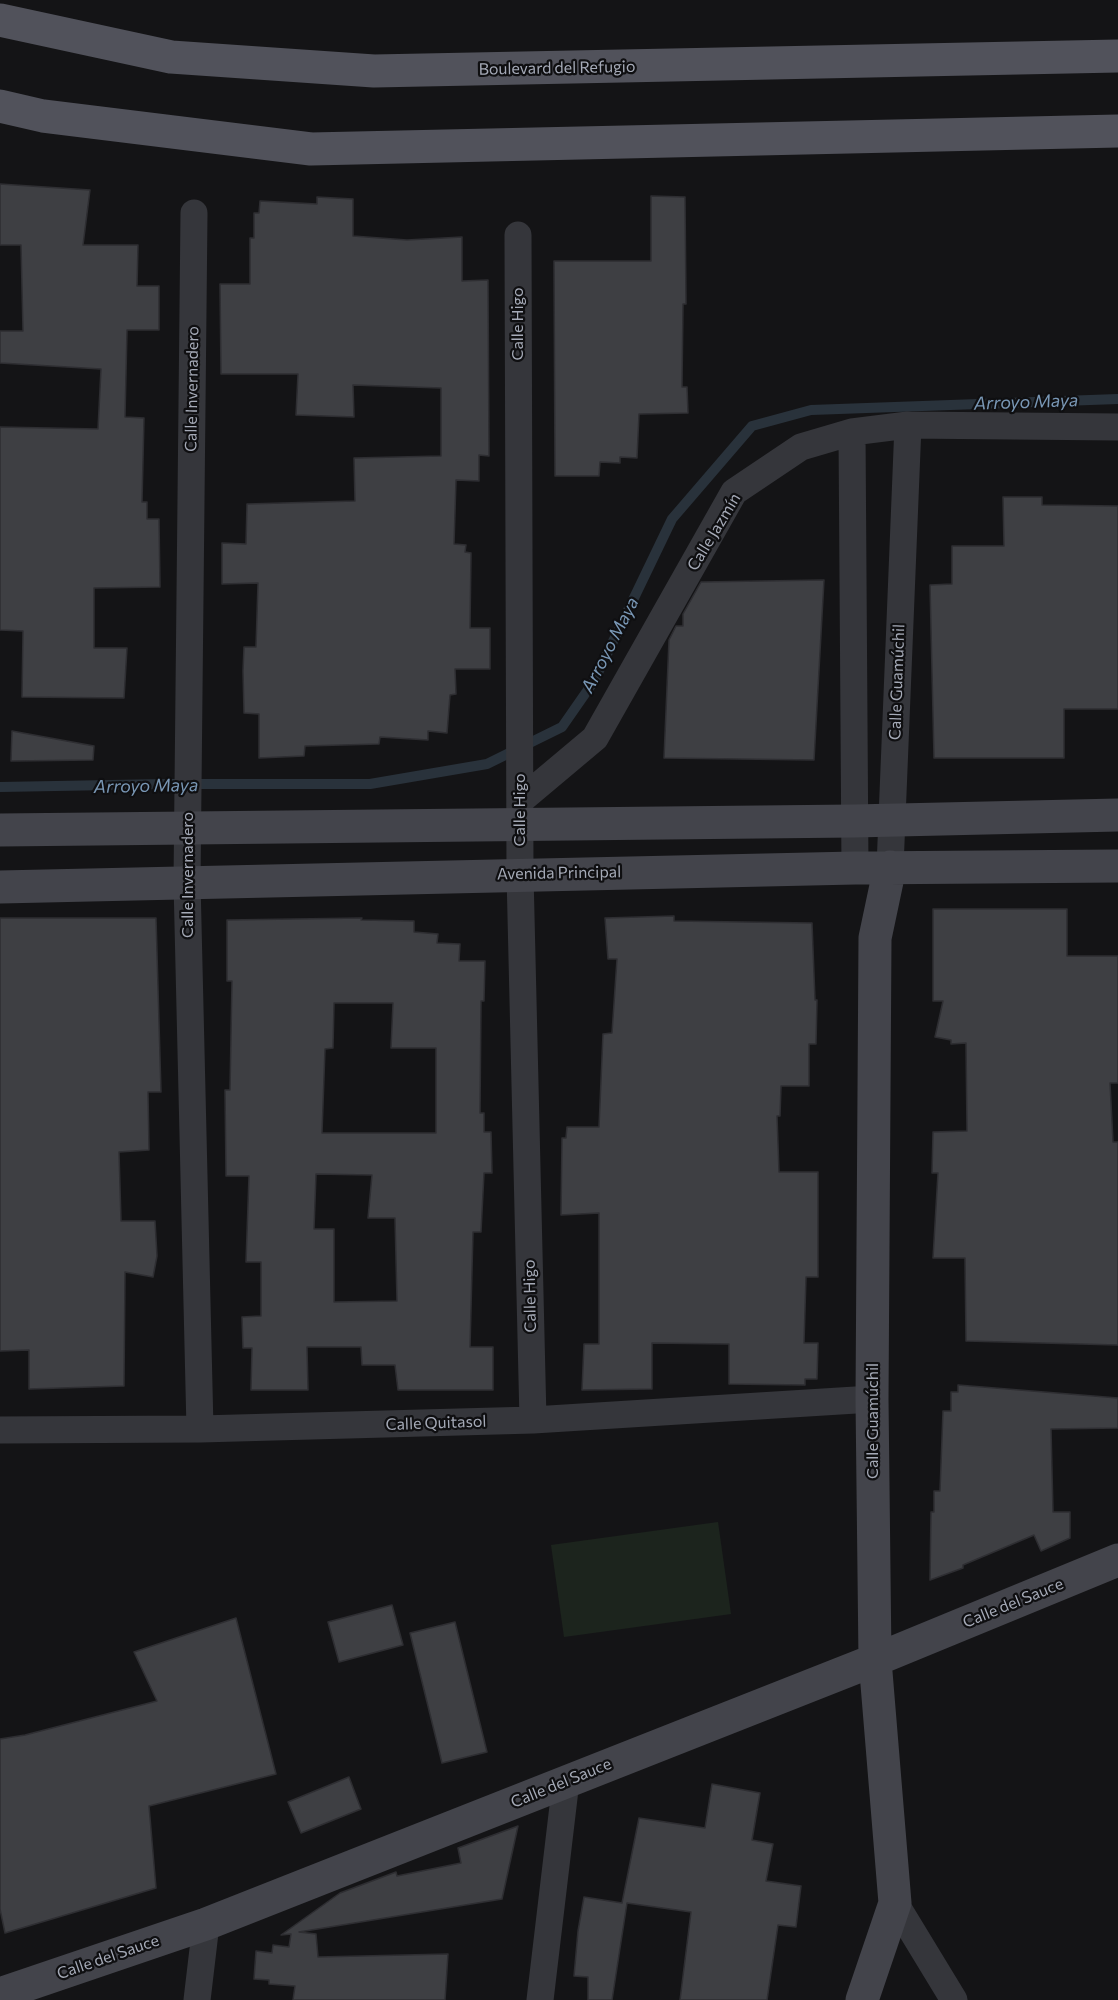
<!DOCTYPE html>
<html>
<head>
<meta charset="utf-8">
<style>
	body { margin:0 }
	canvas { display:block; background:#141416 }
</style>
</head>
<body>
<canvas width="1118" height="2000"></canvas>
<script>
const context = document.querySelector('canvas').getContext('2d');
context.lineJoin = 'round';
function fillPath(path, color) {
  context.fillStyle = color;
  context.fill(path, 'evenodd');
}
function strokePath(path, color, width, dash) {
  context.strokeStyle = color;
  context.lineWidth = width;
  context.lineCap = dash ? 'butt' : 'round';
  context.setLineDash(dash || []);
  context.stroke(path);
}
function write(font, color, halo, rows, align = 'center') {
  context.font = font + ' Commissioner,sans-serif';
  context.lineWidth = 4.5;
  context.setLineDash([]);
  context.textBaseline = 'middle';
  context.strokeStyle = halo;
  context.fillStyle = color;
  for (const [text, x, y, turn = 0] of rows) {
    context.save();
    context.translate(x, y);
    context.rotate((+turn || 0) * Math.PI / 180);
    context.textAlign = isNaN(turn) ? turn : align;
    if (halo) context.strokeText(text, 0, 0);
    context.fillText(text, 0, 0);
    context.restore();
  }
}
const green = new Path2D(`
	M718,1522L731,1614L564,1637L551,1545Z`);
const stream = new Path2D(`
	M0,787L166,784H370L487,764L562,727L594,681L672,519L752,426L811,410L1118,399`);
const building = new Path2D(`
	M0,184L90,190L83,245H138L137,286H159V330H127L125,417L144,418L142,502H147V519H159L160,587L94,588V648H127L124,698L22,697L23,631L0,630V427L98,429L101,369L0,363V331H23L21,245H0Z
	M651,196L685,197L686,304H683L682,387H687L688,413L639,414L637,458L620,457V463L600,462L599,476H555L554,261H651Z
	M317,197L353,199V236L407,240L462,237V281L488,280L489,456L479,455V481L456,480L454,544L466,545L465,552L471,553L470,628H490V669H455L456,694L450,695L447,733L428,731V740L380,737L379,744L305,746L304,756L259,758V714L244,713L243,671L244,647H256L258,583L222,584V543L246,544L247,504L355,501L354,458L441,456V388L353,385L354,417L296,415L298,374H221L220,284H250V238H254V213H259L260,201L317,204Z
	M1003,497H1042V505L1118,506V709H1064V758H934L930,585L952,584V546H1004Z
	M824,580L814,760L664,758L669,640L676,626H683V614L701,582Z
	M12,731L94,746L93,760L11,761Z
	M933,909H1067V956H1118V1083H1110L1113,1142H1118V1345L966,1341L965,1258H933L938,1173H932L933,1132L967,1131L966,1043L951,1044V1040L935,1037L943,1001H933Z
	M674,916V921L812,923L815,1000H817L816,1044H809V1086H781L780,1116H777L779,1172H818V1277H806L804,1343H818L817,1379H805V1385L729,1384V1344L652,1343V1389L582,1390L584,1344H599V1213L561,1215L562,1138H566L567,1127H599L603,1034L612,1033L617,959H608L605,918Z
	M0,918H156L161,1092H148L149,1150L119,1152L121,1221H155L157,1256L153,1277L125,1272L124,1386L29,1389V1350L0,1351Z
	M362,918L361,920L414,921V932L438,934L437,943L460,944L459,961H485L484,1001H481L480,1113H484V1132H491L492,1173H484L481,1232H473L470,1347H493V1390H398L395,1365H362L361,1347H307L308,1390H251L252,1348H243L242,1317L261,1316V1262H246L249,1176H226L225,1090H230L232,981H227V920ZM334,1003H393L391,1048H436V1133H322L325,1049L333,1048ZM316,1174L372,1175L368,1218H395L397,1301L334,1302V1229H314Z
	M958,1385L1118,1398V1428L1051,1429L1053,1512H1070V1538L1041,1551L1034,1535L963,1565V1568L930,1580L931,1512H934V1491H940L943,1411H951V1392H958Z
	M392,1605L403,1645L339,1662L328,1622Z
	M236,1618L276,1774L149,1806L156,1888L5,1933L0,1909V1739L25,1735L157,1701L134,1652Z
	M455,1622L487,1752L442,1763L410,1633Z
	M349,1777L361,1809L301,1833L288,1802Z
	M712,1784L760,1793L752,1840L773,1844L766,1881L801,1886L796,1927L778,1925L767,2000H680L691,1912L627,1903L612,2000H588V1977L574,1976L578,1931L584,1897L622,1903L639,1818L705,1828Z
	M518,1826L502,1899L299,1932L316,1934L318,1957L448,1954L445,2000H293L295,1986L269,1984V1980L254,1979L256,1951L272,1953L273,1945L289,1947L291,1934L281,1935L340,1893L396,1872L397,1876L461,1863L458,1848Z`);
const street = new Path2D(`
	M194,213L187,882L200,1429
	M518,235L520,874L533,1420
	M852,432L855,868
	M520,801L595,738L734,492L801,447L852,432L908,425L1118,427
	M890,867L908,425
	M0,1430L200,1429L533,1420L872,1399
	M895,1903L954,2000
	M197,2000L206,1924
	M540,2000L566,1781`);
const secondary = new Path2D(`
	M0,830L854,821L1118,815
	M0,887L855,868L1118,866
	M0,1994L206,1924L875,1660L1118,1560
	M862,2000L895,1903L875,1660L872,1399L875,938L890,867`);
const primary = new Path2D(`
	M0,20L171,57L374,71L1118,56
	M0,106L43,116L311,149L1118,131`);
const streetNames = [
	["Boulevard del Refugio",557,68,-1],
	["Calle Higo",518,324,-90],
	["Calle Invernadero",192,389,-89],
	["Calle Jazmín",714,532,-59],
	["Calle Guamúchil",897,682,-88],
	["Calle Higo",520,810,-90],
	["Avenida Principal",559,873,-1],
	["Calle Invernadero",188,875,-90],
	["Calle Higo",530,1296,-91],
	["Calle Guamúchil",873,1421,-90],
	["Calle Quitasol",436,1423,-2],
	["Calle del Sauce",1013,1603,-22],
	["Calle del Sauce",561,1783,-22],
	["Calle del Sauce",108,1957,-19]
];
const waterNames = [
	["Arroyo Maya",1026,402,-2],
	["Arroyo Maya",610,645,-63],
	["Arroyo Maya",146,786,-1]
];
fillPath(green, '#1c241d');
strokePath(stream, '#29323b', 10);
fillPath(building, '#3e3f43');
strokePath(building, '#2e2e32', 1.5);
strokePath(street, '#35363b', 27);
strokePath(secondary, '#43444b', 33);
strokePath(primary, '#51525b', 33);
write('16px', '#a5aab7', '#0f0f11', streetNames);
write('italic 18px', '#7997b5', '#0f0f11', waterNames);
</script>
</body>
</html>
